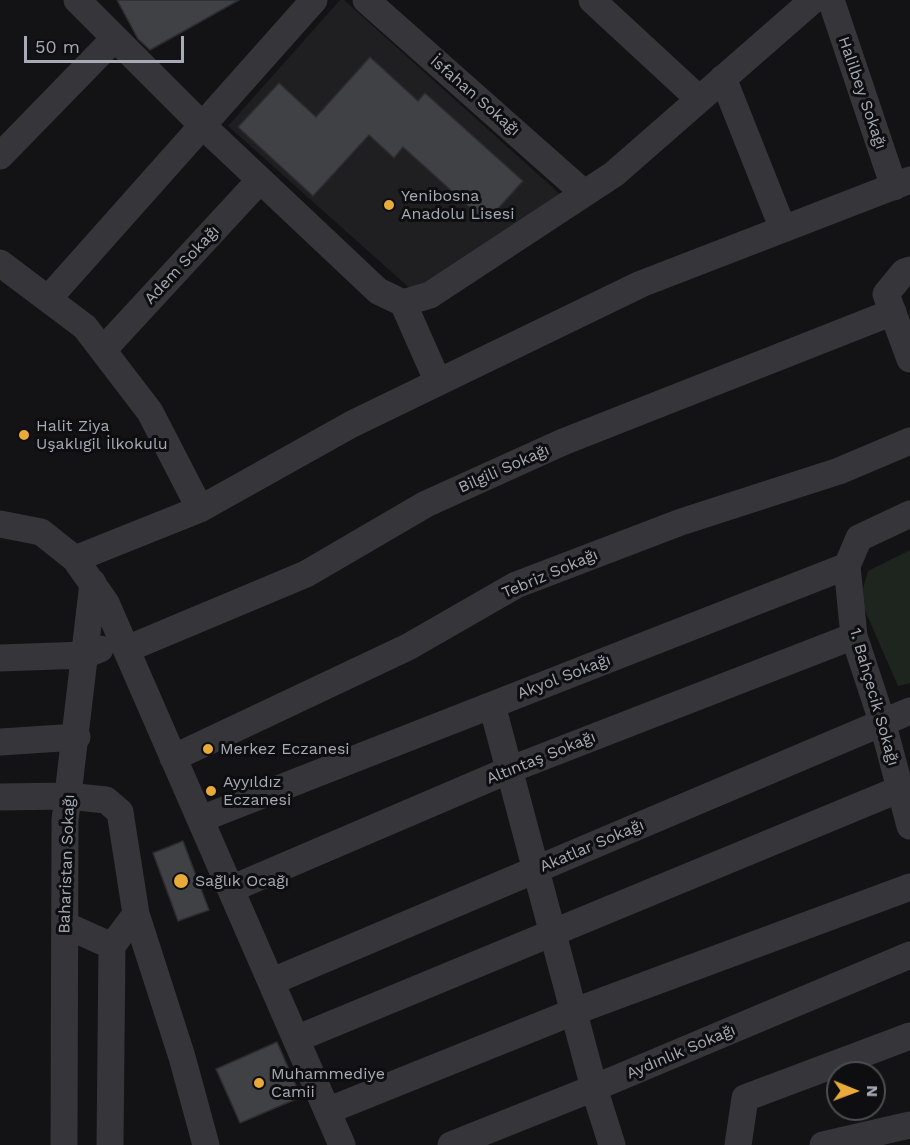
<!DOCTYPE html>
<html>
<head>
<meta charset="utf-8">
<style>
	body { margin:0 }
	#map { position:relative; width:910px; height:1145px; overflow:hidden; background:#131315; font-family:"Work Sans",sans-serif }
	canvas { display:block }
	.north { position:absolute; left:826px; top:1061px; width:60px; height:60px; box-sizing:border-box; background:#0e0e10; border:2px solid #4b4d52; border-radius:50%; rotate:91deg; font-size:16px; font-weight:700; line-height:24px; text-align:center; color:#a6abb5 }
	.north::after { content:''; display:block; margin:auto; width:21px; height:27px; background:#e8aa38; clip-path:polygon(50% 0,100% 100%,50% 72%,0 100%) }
	.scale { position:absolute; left:24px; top:36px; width:160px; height:27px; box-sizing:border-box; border:3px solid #a6abb5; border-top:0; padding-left:8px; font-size:18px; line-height:21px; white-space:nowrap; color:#a6abb5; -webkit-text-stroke:4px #0e0e10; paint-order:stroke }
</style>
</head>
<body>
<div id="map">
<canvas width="910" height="1145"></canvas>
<div class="north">N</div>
<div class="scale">50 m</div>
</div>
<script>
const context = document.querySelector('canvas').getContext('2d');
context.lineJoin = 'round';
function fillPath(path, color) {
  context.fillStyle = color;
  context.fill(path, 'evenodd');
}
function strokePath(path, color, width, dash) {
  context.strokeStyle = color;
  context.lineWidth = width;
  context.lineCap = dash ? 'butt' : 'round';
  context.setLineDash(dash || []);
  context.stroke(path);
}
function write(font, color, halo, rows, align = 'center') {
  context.font = font + ' "Work Sans",sans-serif';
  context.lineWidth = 6;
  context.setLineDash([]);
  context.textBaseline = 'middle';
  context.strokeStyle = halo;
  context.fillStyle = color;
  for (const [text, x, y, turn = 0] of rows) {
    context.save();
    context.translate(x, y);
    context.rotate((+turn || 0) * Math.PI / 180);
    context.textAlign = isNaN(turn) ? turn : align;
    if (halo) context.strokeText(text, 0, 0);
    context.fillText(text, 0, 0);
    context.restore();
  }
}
const built = new Path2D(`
	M340,0H344L562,196L414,292L228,126Z`);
const green = new Path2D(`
	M910,550V683L898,686L860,599L868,571Z`);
const building = new Path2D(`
	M117,0H239L150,50L138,39Z
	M370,57L418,101L425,93L523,181L486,222L403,147L394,158L369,135L313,196L238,127L279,83L316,117Z
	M183,841L209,910L178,921L153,853Z
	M277,1042L301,1097L240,1123L216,1069Z`);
const minor = new Path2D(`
	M77,0L202,125L378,291L403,303L430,295L614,174L813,0
	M366,0L584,193
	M592,0L699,99
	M831,0L894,187
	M723,78L783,229
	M0,156L115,38
	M0,263L85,327L150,412L200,509
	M910,270L904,272L886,294L910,359
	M48,299L314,0
	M403,303L438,382
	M103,350L260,180
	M0,524L41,532L75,559L106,603L342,1145
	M75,559L200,509L352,424L641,284L910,180
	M847,566L854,636L882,721L910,826
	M127,649L306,574L426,504L563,442L893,312
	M0,658L85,655L100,649
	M492,705L594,1088L612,1145
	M0,742L77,737
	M173,758L408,647L516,585L681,522L839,471L910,441
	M0,797L68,796L106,800L120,812L136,914L182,1057L206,1145
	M201,819L847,566L859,538L910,514
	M231,889L509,770L854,636
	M65,925L112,946
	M273,981L910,711
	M296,1039L900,789
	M327,1111L573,1012L910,887
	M64,1145L65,820L93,583
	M110,1145L112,946L136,914
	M451,1145L594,1088L910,955
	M738,1145L745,1098L910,1036
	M823,1145L910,1125`);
const markers = [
	[389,205,6,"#e8aa38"],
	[24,435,6,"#e8aa38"],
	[208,749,6,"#e8aa38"],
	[211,791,6,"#e8aa38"],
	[181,881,8,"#e8aa38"],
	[259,1083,6,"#e8aa38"]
];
const streetNames = [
	["Halilbey Sokağı",862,93,71],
	["İsfahan Sokağı",475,96,41],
	["Adem Sokağı",182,265,-47],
	["Bilgili Sokağı",504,469,-24],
	["Tebriz Sokağı",550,574,-23],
	["Akyol Sokağı",564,677,-21],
	["1. Bahçecik Sokağı",874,697,74],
	["Altıntaş Sokağı",541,758,-22],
	["Akatlar Sokağı",592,846,-23],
	["Baharistan Sokağı",67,864,-88],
	["Aydınlık Sokağı",681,1052,-23]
];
const poiNames = [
	["Yenibosna",401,196],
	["Anadolu Lisesi",401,214],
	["Halit Ziya",36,426],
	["Uşaklıgil İlkokulu",36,444],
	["Merkez Eczanesi",220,749],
	["Ayyıldız",223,782],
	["Eczanesi",223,800],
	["Sağlık Ocağı",195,881],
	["Muhammediye",271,1074],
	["Camii",271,1092]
];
fillPath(built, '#1f1f22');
fillPath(green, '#1e251f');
fillPath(building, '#404145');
strokePath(building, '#2d2d31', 1.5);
strokePath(minor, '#35353a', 27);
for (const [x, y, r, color] of markers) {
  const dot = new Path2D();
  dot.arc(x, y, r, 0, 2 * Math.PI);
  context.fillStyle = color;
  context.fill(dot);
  strokePath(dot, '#0e0e10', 2);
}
write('16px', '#a6abb5', '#0e0e10', streetNames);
write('16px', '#a6abb5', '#0e0e10', poiNames, 'left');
</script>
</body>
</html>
